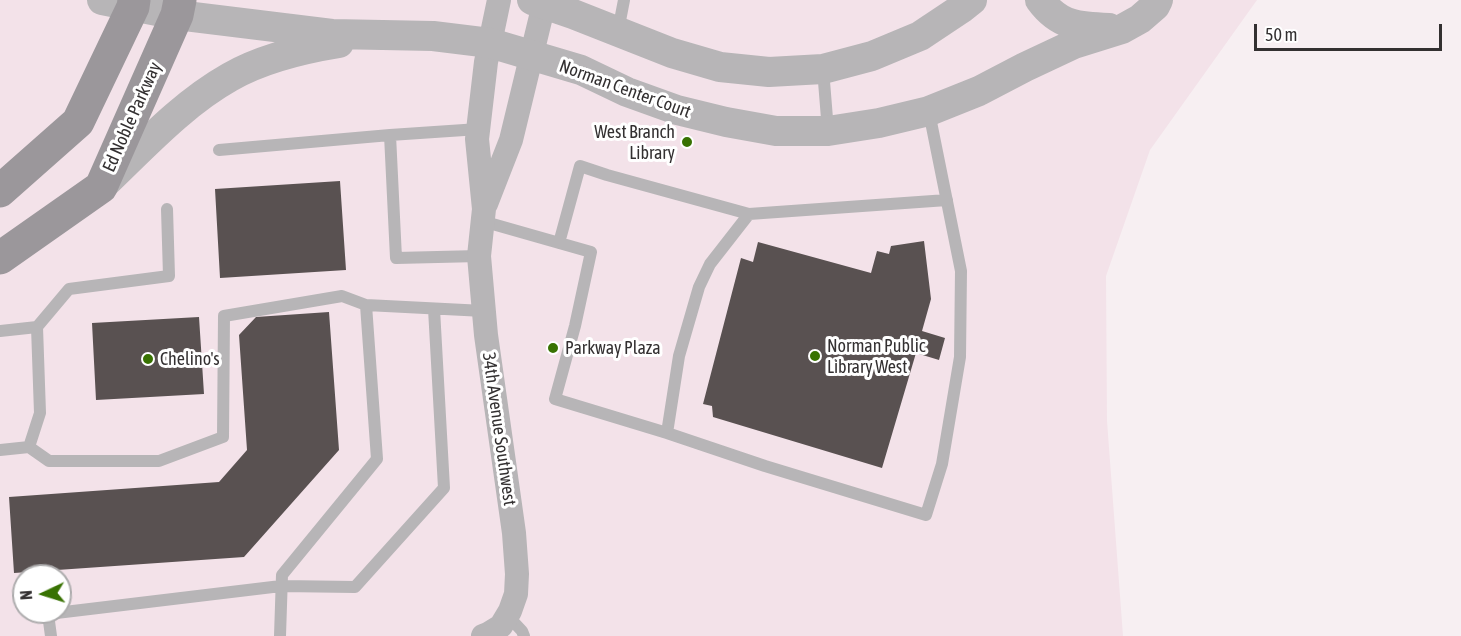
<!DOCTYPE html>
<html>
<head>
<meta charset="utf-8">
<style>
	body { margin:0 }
	#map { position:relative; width:1461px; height:636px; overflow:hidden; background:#f7eff2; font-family:"Asap Condensed",sans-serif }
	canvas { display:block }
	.north { position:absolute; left:12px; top:564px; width:60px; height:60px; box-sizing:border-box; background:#fff; border:2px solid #adacad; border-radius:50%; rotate:266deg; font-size:16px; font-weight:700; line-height:24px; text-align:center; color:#333031 }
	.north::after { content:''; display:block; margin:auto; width:21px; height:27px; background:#387202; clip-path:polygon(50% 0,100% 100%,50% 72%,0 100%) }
	.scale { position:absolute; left:1254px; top:24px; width:188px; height:27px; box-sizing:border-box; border:3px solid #333031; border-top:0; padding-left:8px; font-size:18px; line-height:21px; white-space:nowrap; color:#333031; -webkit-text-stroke:4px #fff; paint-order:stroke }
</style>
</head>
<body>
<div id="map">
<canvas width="1461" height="636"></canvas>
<div class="north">N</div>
<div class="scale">50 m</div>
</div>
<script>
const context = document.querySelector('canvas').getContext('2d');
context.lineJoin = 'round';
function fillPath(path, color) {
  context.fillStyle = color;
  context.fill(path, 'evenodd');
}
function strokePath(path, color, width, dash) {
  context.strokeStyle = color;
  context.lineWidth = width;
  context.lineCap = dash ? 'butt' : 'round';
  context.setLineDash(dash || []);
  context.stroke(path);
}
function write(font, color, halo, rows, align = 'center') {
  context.font = font + ' "Asap Condensed",sans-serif';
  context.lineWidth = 6;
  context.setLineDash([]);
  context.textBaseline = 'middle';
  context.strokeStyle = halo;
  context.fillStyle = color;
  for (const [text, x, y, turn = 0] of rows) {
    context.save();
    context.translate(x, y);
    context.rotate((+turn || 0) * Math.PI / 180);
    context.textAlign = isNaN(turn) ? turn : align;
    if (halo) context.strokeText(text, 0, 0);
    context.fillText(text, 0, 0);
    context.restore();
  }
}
const built = new Path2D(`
	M0,0H1257L1150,150L1106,276L1107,421L1123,636H0ZM24,576H60V612H24Z`);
const building = new Path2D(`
	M340,181L346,270L220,278L215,189Z
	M924,241L931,299L922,331L945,338L939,360L916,353L882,468L713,417L712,406L703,404L741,258L753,262L758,242L871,273L877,251L889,254L891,246Z
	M329,312L339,450L244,557L14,573L9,497L219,482L247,450L239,335L256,317Z
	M199,317L204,394L96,400L92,323Z`);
const service = new Path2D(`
	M618,31L624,0
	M823,69L828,131
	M479,129L390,135L396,258L479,256
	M219,150L390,135
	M482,221L591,252L575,326L555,399L667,433L765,466L926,515L942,464L960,357L961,271L929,112
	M559,243L580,166L607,175L749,214L947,200
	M37,327L69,289L169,276L167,209
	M0,331L37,327L40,413L29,447
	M667,433L679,356L699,287L710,264L749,214
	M0,450L29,447L49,461H159L223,437L224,316L342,296L366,305
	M507,615L522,631L524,636
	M51,636L48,614L281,586L355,587L444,488L434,309
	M280,636L282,575L377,459L366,305L484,311`);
const minor = new Path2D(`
	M486,204L511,140L544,4
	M483,636L488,634L501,626L510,611L516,594L517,574L514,533L486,335L479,256L484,209L477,139L486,62L499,0`);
const tertiary = new Path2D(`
	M102,0L177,15L332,34L433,36L490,43L581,70L627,92L677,110L726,122L776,131H828L879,123L929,111L979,91L1025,67L1074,44L1122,29L1140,19L1155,6L1158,0
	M532,0L573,14L672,53L720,67L769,72L823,69L872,56L920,36L962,8L972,0
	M1040,0C1059,26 1079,27 1109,28
	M103,185C143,147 182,104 230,77C263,58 302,49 339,43`);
const secondary = new Path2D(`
	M0,191L78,122L133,7L134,0
	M0,258L101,187L177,15L180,0`);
const markers = [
	[687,142,6,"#387202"],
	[553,348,6,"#387202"],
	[815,356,6,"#387202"],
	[148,359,6,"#387202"]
];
const streetNames = [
	["Norman Center Court",625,89,20],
	["Ed Noble Parkway",132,117,-66],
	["34th Avenue Southwest",499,429,82]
];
const poiNames = [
	["West Branch",675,132,"right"],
	["Library",675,153,"right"],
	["Norman Public",827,346],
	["Library West",827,367],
	["Parkway Plaza",565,348],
	["Chelino's",160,359]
];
fillPath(built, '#f3e2e9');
fillPath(building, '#595151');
strokePath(service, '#b7b5b7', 12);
strokePath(minor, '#b7b5b7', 24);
strokePath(tertiary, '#b7b5b7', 30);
strokePath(secondary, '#9b979b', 33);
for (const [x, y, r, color] of markers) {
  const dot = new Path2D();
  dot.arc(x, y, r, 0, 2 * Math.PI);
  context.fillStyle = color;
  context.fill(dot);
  strokePath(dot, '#fff', 2);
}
write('18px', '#333031', '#fff', streetNames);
write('18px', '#333031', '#fff', poiNames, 'left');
</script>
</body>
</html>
